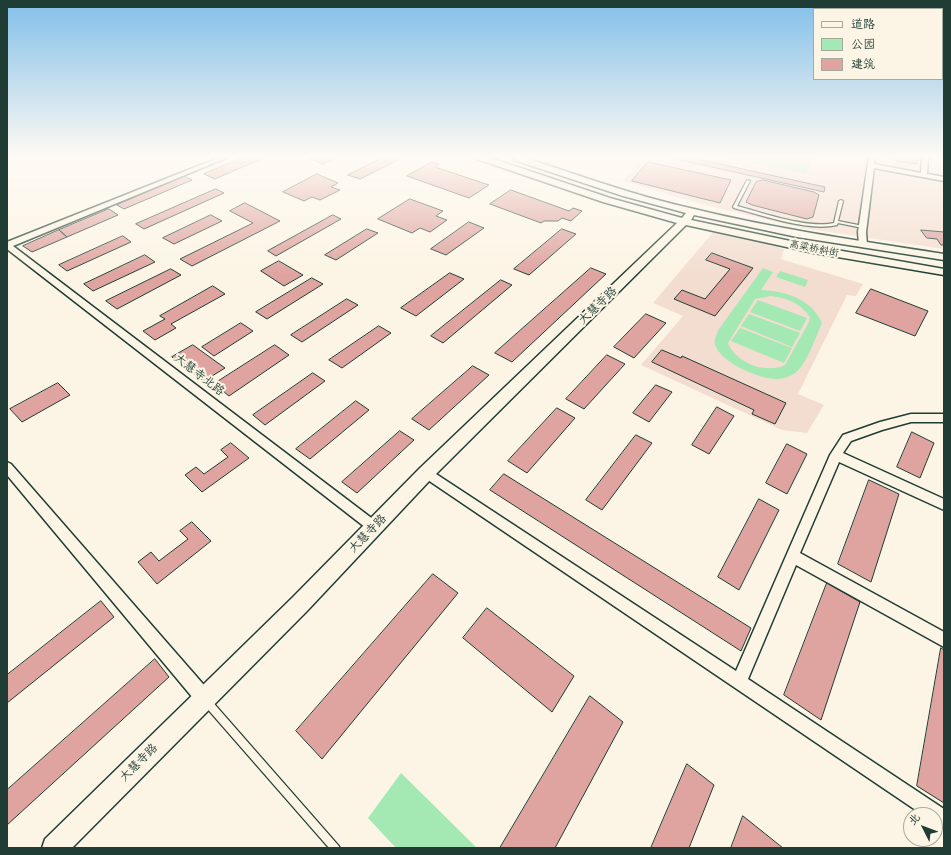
<!DOCTYPE html>
<html>
<head>
<meta charset="utf-8">
<style>
	body { margin:0 }
	#map { position:relative; width:951px; height:855px; overflow:hidden; background:#fcf5e5; font-family:"Balsamiq Sans","LXGW WenKai TC",sans-serif }
	canvas { display:block }
	.frame { position:absolute; inset:0; border:8px solid #1f3d34; pointer-events:none }
	.legend { position:absolute; left:813px; top:8px; width:130px; height:72px; box-sizing:border-box; background:#fcf5e5; border:1px solid #a4ab9e; margin:0; padding:5px 7px; list-style:none; font-size:12px; color:#1f3d34 }
	.legend li { display:flex; align-items:center; gap:8px; height:20px }
	.legend b { width:20px; border:1px solid #a4ab9e }
	.north { position:absolute; left:903px; top:807px; width:40px; height:40px; box-sizing:border-box; background:#fcf5e5; border:1px solid #a4ab9e; border-radius:50%; rotate:312deg; font-size:11px; font-weight:700; line-height:16px; text-align:center; color:#1f3d34 }
	.north::after { content:''; display:block; margin:auto; width:14px; height:18px; background:#1f3d34; clip-path:polygon(50% 0,100% 100%,50% 72%,0 100%) }
</style>
</head>
<body>
<div id="map">
<canvas width="951" height="855"></canvas>
<div class="frame"></div>
<ul class="legend">
<li><b style="height:5px;background:#fcf5e5"></b>道路</li>
<li><b style="height:11px;background:#a4e8b3"></b>公园</li>
<li><b style="height:11px;background:#dfa4a0"></b>建筑</li>
</ul>
<div class="north">北</div>
</div>
<script>
const context = document.querySelector('canvas').getContext('2d');
context.lineJoin = 'round';
function fillPath(path, color) {
  context.fillStyle = color;
  context.fill(path, 'evenodd');
}
function strokePath(path, color, width, dash) {
  context.strokeStyle = color;
  context.lineWidth = width;
  context.lineCap = dash ? 'butt' : 'round';
  context.setLineDash(dash || []);
  context.stroke(path);
}
function write(font, color, halo, rows, align = 'center') {
  context.font = font + ' "Balsamiq Sans","LXGW WenKai TC",sans-serif';
  context.lineWidth = 4;
  context.setLineDash([]);
  context.textBaseline = 'middle';
  context.strokeStyle = halo;
  context.fillStyle = color;
  for (const [text, x, y, turn = 0] of rows) {
    context.save();
    context.translate(x, y);
    context.rotate((+turn || 0) * Math.PI / 180);
    context.textAlign = isNaN(turn) ? turn : align;
    if (halo) context.strokeText(text, 0, 0);
    context.fillText(text, 0, 0);
    context.restore();
  }
}
const built = new Path2D(`
	M644,156H944V249L802,228L697,203L623,181Z
	M714,231L784,249L781,259L863,284L856,296L847,295L798,394L824,405L807,433L782,430L641,365L683,316L653,303Z`);
const green = new Path2D(`
	M721,156H813L806,174Z
	M763,268L773,272L761,290C785,291 812,299 822,323C815,338 807,365 794,374C789,377 782,379 776,379C759,379 723,363 716,347C713,341 716,335 719,329ZM771,296C787,298 800,303 810,317L809,322L785,365C765,374 736,363 728,343L755,299Z
	M780,271L808,280L805,287L776,277Z
	M758,300L807,318L800,331L750,312Z
	M749,314L800,333L792,347L741,326Z
	M740,328L792,348L784,363L731,341Z
	M401,773L477,848H396L368,818Z`);
const building = new Path2D(`
	M247,156H268L215,179L204,174Z
	M319,156H341L323,164L311,159Z
	M386,156H406L360,179L348,175Z
	M668,156H683L825,187L824,192L667,157Z
	M897,156H917V164L896,161Z
	M432,162L439,164L435,167L489,185L469,198L407,176Z
	M648,162L731,180L720,203L632,181Z
	M317,174L338,183L331,187L340,190L320,200L312,197L304,201L283,192Z
	M184,176L192,180L124,209L117,205Z
	M763,180L814,192L819,195L813,217L807,219L752,205L746,202L756,182Z
	M216,189L224,193L144,229L136,224Z
	M511,190L569,211L573,208L582,211L571,221L562,218L558,221H544L541,223L490,204Z
	M410,199L443,211L436,216L447,220L430,232L420,228L412,233L378,219Z
	M245,203L280,221L192,266L180,259L253,223L230,211Z
	M109,209L118,215L67,237L59,230Z
	M211,215L222,221L174,244L163,238Z
	M333,215L341,219L276,256L268,251Z
	M469,222L484,228L446,255L431,249Z
	M367,229L378,233L336,260L325,255Z
	M562,229L576,234L529,275L514,269Z
	M59,230L67,237L32,252L23,246Z
	M921,230L944,232V245H941L937,239L927,238Z
	M123,236L131,242L67,271L59,265Z
	M712,253L753,268L715,316L674,299L682,290L705,299L730,269L706,260Z
	M145,255L155,262L93,291L84,284Z
	M279,261L303,275L284,286L261,271Z
	M591,268L606,274L512,362L495,353Z
	M171,269L181,275L117,309L106,301Z
	M450,273L464,279L416,316L401,308Z
	M312,278L323,284L267,319L256,312Z
	M501,280L512,285L443,343L431,336Z
	M213,286L225,294L171,324L176,328L155,340L143,331L165,319L160,316Z
	M871,289L928,311L915,336L856,313Z
	M347,299L358,305L302,342L291,335Z
	M646,314L666,323L634,358L614,347Z
	M241,323L253,331L214,356L202,347Z
	M379,326L391,333L342,368L329,360Z
	M193,345L225,368L204,381L172,357Z
	M275,345L289,355L229,396L214,384Z
	M662,350L681,358L682,356L786,403L775,424L752,414L754,410L652,362Z
	M607,355L625,364L584,409L566,399Z
	M473,366L489,375L429,430L412,419Z
	M313,373L325,381L265,425L253,415Z
	M58,383L70,395L22,422L10,409Z
	M656,385L672,392L649,422L633,413Z
	M356,401L369,410L310,459L296,449Z
	M717,407L734,416L709,454L692,445Z
	M557,408L575,418L527,473L508,461Z
	M400,431L414,440L357,493L342,482Z
	M912,432L934,443L920,478L897,467Z
	M636,435L652,443L602,510L586,500Z
	M231,443L249,458L202,492L185,475L196,467L204,474L228,457L221,450Z
	M787,444L807,454L787,494L766,483Z
	M504,474L751,628L741,651L490,490Z
	M869,480L899,494L871,582L838,564Z
	M759,499L779,510L739,590L718,577Z
	M192,522L211,541L157,584L138,562L151,552L159,561L188,539L180,531Z
	M433,574L458,593L322,759L296,731Z
	M827,583L860,602L821,720L784,695Z
	M101,601L114,617L7,703V675Z
	M487,608L574,676L552,712L463,638Z
	M941,648L944,650V803L917,786Z
	M155,659L169,677L7,825V790Z
	M590,696L623,722L555,848H500Z
	M687,764L714,785L689,848H651Z
	M743,816L783,848H731Z`);
const lane = new Path2D(`
	M747,180L750,181L737,206C764,213 808,229 834,223L839,201L841,200L843,201L838,221L863,226L865,227L863,228L838,223L837,225C808,232 763,215 734,208L733,207Z
	M207,698L210,699L338,845L340,848H329L204,705L203,702L204,699Z`);
const street = new Path2D(`
	M223,156H231L13,246L378,523L380,527L378,531L374,533L370,531L7,249V242Z
	M869,156H875L874,164L921,173L922,156H928L927,174L944,177V181L874,168L866,232L867,245L863,247L859,245L858,232Z
	M911,414H944V422H911L882,430L851,441L843,453L944,499V510L839,462L800,553L944,632V647L796,565L748,679L944,809V828L935,823V815H923L422,476L420,473L422,470L426,468L430,470L736,671L830,455L843,435L880,422Z
	M7,462L11,464L210,692L212,698L210,704L204,706L198,704L7,475Z`);
const secondary = new Path2D(`
	M473,156H485L610,198L682,218L686,213L623,196L514,160L513,158L516,156H520C578,175 635,196 694,209C776,229 860,241 944,254V260L797,237L694,215L691,220L814,246L944,269V275L814,253L686,225L432,478L307,611L72,848H42L45,839L293,597L420,468L677,223L603,202L474,158Z`);
const farStreetnames = [
	["高粱桥斜街",814,249,11]
];
const streetNames = [
	["大慧寺路",598,306,-44],
	["大慧寺北路",199,375,38],
	["大慧寺路",368,534,-46],
	["大慧寺路",139,763,-45]
];
fillPath(built, '#f3ddd0');
fillPath(green, '#a4e8b3');
fillPath(building, '#dfa4a0');
strokePath(building, '#1f3d34', 1);
strokePath(lane, '#1f3d34', 2.5);
strokePath(street, '#1f3d34', 3);
strokePath(secondary, '#1f3d34', 3);
fillPath(lane, '#fcf5e5');
fillPath(street, '#fcf5e5');
fillPath(secondary, '#fcf5e5');
const sky = context.createLinearGradient(0, 0, 0, 275);
sky.addColorStop(0, '#82bfe9');
sky.addColorStop(0.57, '#fefaf3');
sky.addColorStop(1, '#fefaf300');
context.fillStyle = sky;
context.fillRect(0, 0, 951, 275);
write('10px', '#1f3d34', '#fcf5e5', farStreetnames);
write('12px', '#1f3d34', '#fcf5e5', streetNames);
</script>
</body>
</html>
